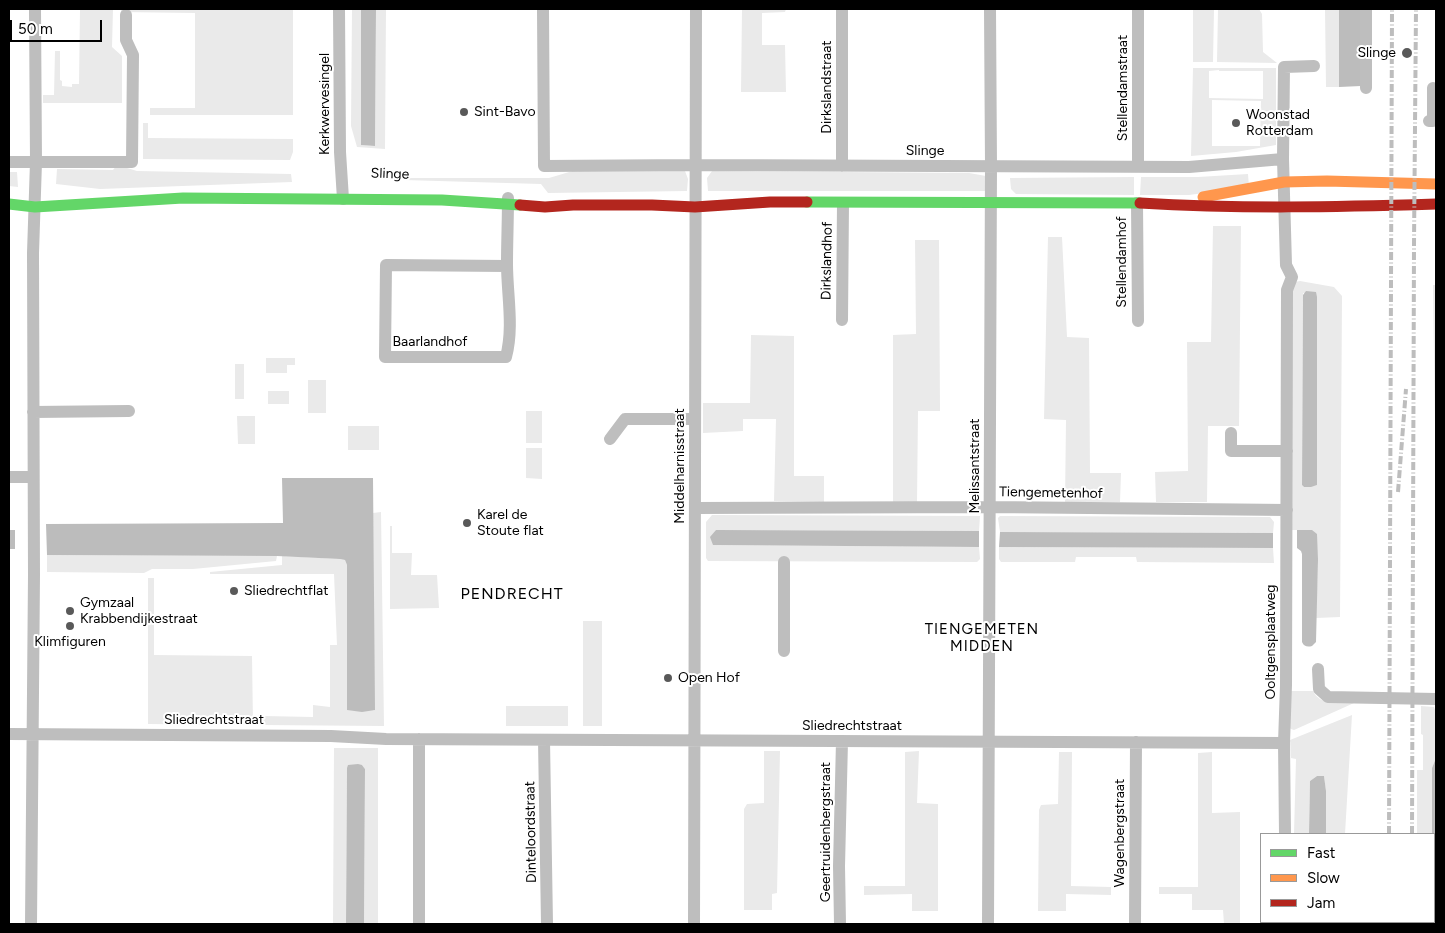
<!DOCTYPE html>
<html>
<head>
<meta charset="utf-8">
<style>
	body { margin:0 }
	#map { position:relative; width:1445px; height:933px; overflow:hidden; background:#fff; font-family:Figtree,sans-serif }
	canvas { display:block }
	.frame { position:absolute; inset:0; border:10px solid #000; pointer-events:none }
	.legend { position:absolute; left:1260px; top:833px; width:175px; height:90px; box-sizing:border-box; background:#fff; border:1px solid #999; margin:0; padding:6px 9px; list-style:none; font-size:15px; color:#000 }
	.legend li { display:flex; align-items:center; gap:10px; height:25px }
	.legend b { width:25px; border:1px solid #999 }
	.scale { position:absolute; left:10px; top:20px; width:92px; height:22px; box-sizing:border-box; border:2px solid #000; border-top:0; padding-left:6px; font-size:15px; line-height:18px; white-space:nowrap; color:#000; -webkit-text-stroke:4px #fff; paint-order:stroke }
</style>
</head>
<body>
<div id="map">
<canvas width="1445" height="933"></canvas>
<div class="frame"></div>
<ul class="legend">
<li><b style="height:6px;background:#63d668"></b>Fast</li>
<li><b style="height:6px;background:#ff974d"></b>Slow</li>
<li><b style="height:6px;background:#b3261e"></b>Jam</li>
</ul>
<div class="scale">50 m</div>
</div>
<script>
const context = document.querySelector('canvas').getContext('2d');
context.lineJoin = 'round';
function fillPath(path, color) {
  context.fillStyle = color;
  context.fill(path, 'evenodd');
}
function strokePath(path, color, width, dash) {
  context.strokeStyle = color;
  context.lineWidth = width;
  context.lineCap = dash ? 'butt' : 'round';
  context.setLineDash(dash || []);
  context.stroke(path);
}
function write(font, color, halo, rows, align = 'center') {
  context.font = font + ' Figtree,sans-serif';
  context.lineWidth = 4;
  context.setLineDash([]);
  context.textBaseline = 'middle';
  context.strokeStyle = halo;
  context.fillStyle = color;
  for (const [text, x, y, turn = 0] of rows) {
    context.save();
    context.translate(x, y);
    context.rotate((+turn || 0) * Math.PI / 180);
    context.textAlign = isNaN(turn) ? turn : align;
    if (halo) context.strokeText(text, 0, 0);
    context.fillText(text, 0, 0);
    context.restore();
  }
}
const green = new Path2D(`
	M80,9H113L112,47L122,56V103H43V95H54L55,51H60V80L62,81V86L72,87V84H79Z
	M121,9H293V115H150V108H195V13L121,12Z
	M352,9H361V145L375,146L376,9H386L385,149L357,147L351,126Z
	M742,9H786L785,12L762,13V45H785L786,92H741Z
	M1193,9H1214L1213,62H1193Z
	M1218,9H1259L1262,14L1263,52L1277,63L1217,62Z
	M1325,9H1339V87H1326Z
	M1193,68H1276V145L1236,152L1191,156ZM1219,70V80V71H1263V99L1209,98V71ZM1212,100L1261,101L1260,146H1212Z
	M143,123H148V138L293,139V152L290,160L143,159Z
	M117,165L137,171L291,174L292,182L100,189L56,184L57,169L113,170Z
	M576,170L685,171L688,179L687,191L548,193L541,184L404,180L399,178H549Z
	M712,171L969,173L986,176V191H708L707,178Z
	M9,172H17L18,187L9,186Z
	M1248,174L1249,187L1189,195H1140L1141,177H1198Z
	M1134,177V195L1016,194L1011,189L1010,178Z
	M1213,226H1241L1239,426H1208L1207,502H1156L1155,472L1188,471L1187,342H1211Z
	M1048,237H1062L1067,337L1089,338L1090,473H1121L1120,502H1065L1066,420L1044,419Z
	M915,240H939L940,411H918L917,503H893V335L916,334Z
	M1300,281L1334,287L1342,296L1340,617L1316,618L1318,560L1297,530H1290L1291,290L1295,282ZM1303,293L1317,297V485L1304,487L1302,485Z
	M1433,285H1436V498Z
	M751,335L794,336V476H824V502L774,501L776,419H743V431L703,433V403H750Z
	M266,358H295V365H287V373H266Z
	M235,364H244V399H235Z
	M308,380H326V413H308Z
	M268,391H289V404H268Z
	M526,411H542V443H526Z
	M237,416H255V444H238Z
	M348,426H379V450H348Z
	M526,448H542V479L526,478Z
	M381,512L384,726L263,725V716L313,717V705L330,707V645H337L334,574H210V572L282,565V556L340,559L345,560L347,565L374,711L373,513Z
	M712,515L980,516L979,531L716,530L713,545L979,547L980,559L977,562L708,561L706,558V522Z
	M1000,516L1270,517L1274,522L1273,533L1000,532L998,518Z
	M390,526H392V553H412L411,575H437L439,608L390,609Z
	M999,547L1273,548L1274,563L1137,562L1136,557H1076L1075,562H1001L999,559Z
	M47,555L277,556L276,561L193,569H152L144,573L47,572Z
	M148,578H154V655L252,656L253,725L148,724Z
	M583,621H602V726H583Z
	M1289,691H1313C1320,706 1339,702 1354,703L1294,730L1291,729L1289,727Z
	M506,706H568V726H506Z
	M1421,706L1434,707L1436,712V758L1432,768V834H1417V770H1423V735L1421,734Z
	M1352,715L1345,834H1326V791L1324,776H1317L1310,781L1309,834H1294L1296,759L1291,758L1290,740Z
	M334,748H378V924H364L365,769L362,765L347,768L346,924H333Z
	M764,751H780L777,893L772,894V910H744V809L747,804L764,803Z
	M919,751L917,803L938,804V911H912V894L864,895V886H905V752Z
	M1059,752H1072L1071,886L1111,887V895L1066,894V911H1038L1039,810L1041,805L1058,804Z
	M1212,752V813L1240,812V924H1224L1223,910H1192V894H1159V887H1198V753Z`);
const water = new Path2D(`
	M361,9H376L375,146L361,145Z
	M1339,9H1360L1361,86L1339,87Z
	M1306,291L1316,292L1317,297V485L1311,487H1304L1302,485L1303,295Z
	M282,478H373L375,710L362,712L347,710V565L345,560L340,559L277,556L47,555L46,524L283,523Z
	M9,530H15V549H9Z
	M716,530L979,531V547L713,545L710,537Z
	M1297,530H1312L1317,534L1318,560L1316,642L1312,646C1308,647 1304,647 1302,642V554L1301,551L1297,548Z
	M1000,532L1273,533V548L999,547Z
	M1436,758V924H1432V922H1434V834H1432V768Z
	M358,764L362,765L365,769L364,924H346L347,768L348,765Z
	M1317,776H1324L1326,791V834H1309L1310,781Z`);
const street = new Path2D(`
	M339,9L340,152L343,199
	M543,9L544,166L696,165L1189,167L1283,159
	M842,9V166
	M1366,9V88
	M1429,121H1433V88
	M9,162H132L133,55L126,40V15
	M1138,167V9
	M1137,203L1138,321
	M507,266L386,265L385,357H506C514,327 507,294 507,264C507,242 508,220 508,198
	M842,320L843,203
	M33,412L129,411
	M1231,433V451H1287
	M610,439L625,419H695
	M9,477H32
	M695,508L990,507L1287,510
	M784,562V651
	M1318,669L1319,689L1328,697L1436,699
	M9,734L331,736L386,739L1284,743
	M419,739V924
	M544,740L547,924
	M1285,834L1284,743L1286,685L1287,290L1292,277L1286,265L1283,159L1284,67L1314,66
	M31,924L34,575L33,253L36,162L35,9
	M694,924L696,9
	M840,924L839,866L842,741
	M988,924L991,166L990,9
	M1135,924L1136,742
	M1285,924V922`);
const fast = new Path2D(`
	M807,202L1140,203
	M9,204L35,207L183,198L442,200L520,205`);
const slow = new Path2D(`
	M1203,197L1284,182L1327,181L1436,184`);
const jam = new Path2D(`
	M1140,203C1239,209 1338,207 1436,204
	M520,205L545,207L573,205H652L695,207L770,202H807`);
const rail = new Path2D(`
	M1398,492L1406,389
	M1389,834L1392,9
	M1412,834L1414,245L1416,9
	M1389,924V922
	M1411,924V922`);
const markers = [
	[1407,53,6,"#595959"],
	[464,112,5,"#595959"],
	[1236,123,5,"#595959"],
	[467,523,5,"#595959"],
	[234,591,5,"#595959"],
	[70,611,5,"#595959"],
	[70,626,5,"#595959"],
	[668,678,5,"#595959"]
];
const poiNames = [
	["Slinge",1396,53,"right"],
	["Sint-Bavo",474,112],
	["Woonstad",1246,115],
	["Rotterdam",1246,131],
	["Karel de",477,515],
	["Stoute flat",477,531],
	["Sliedrechtflat",244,591],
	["Gymzaal",80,603],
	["Krabbendijkestraat",80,619],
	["Klimfiguren",70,642,"center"],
	["Open Hof",678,678]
];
const streetNames = [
	["Dirkslandstraat",827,87,-90],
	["Stellendamstraat",1123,88,-90],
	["Kerkwervesingel",325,104,-90],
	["Slinge",925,151],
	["Slinge",390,174,2],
	["Dirkslandhof",827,261,-89],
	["Stellendamhof",1122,262,-90],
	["Baarlandhof",430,342],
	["Middelharnisstraat",680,466,-90],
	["Melissantstraat",975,466,-90],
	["Tiengemetenhof",1051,493,1],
	["Ooltgensplaatweg",1271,642,-90],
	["Sliedrechtstraat",214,720],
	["Sliedrechtstraat",852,726],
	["Dinteloordstraat",531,832,-91],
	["Geertruidenbergstraat",826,832,-90],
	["Wagenbergstraat",1120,833,-90]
];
const neighbourhoodNames = [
	["TIENGEMETEN",982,630],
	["MIDDEN",982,647]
];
const quarterNames = [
	["PENDRECHT",512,594]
];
fillPath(green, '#eaeaea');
fillPath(water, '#bcbcbc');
strokePath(street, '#bebebe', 12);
strokePath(fast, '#63d668', 11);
strokePath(slow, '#ff974d', 11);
strokePath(jam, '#b3261e', 11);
strokePath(rail, '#bdbdbd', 4, [8, 2.5, 1, 2.5]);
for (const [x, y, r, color] of markers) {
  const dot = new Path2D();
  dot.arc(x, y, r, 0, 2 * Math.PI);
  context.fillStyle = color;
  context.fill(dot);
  strokePath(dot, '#fff', 2);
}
write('14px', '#000', '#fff', poiNames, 'left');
write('14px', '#000', '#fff', streetNames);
context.letterSpacing = '1px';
write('15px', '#000', '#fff', neighbourhoodNames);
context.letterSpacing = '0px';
context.letterSpacing = '1px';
write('16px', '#000', '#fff', quarterNames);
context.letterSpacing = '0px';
</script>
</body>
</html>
